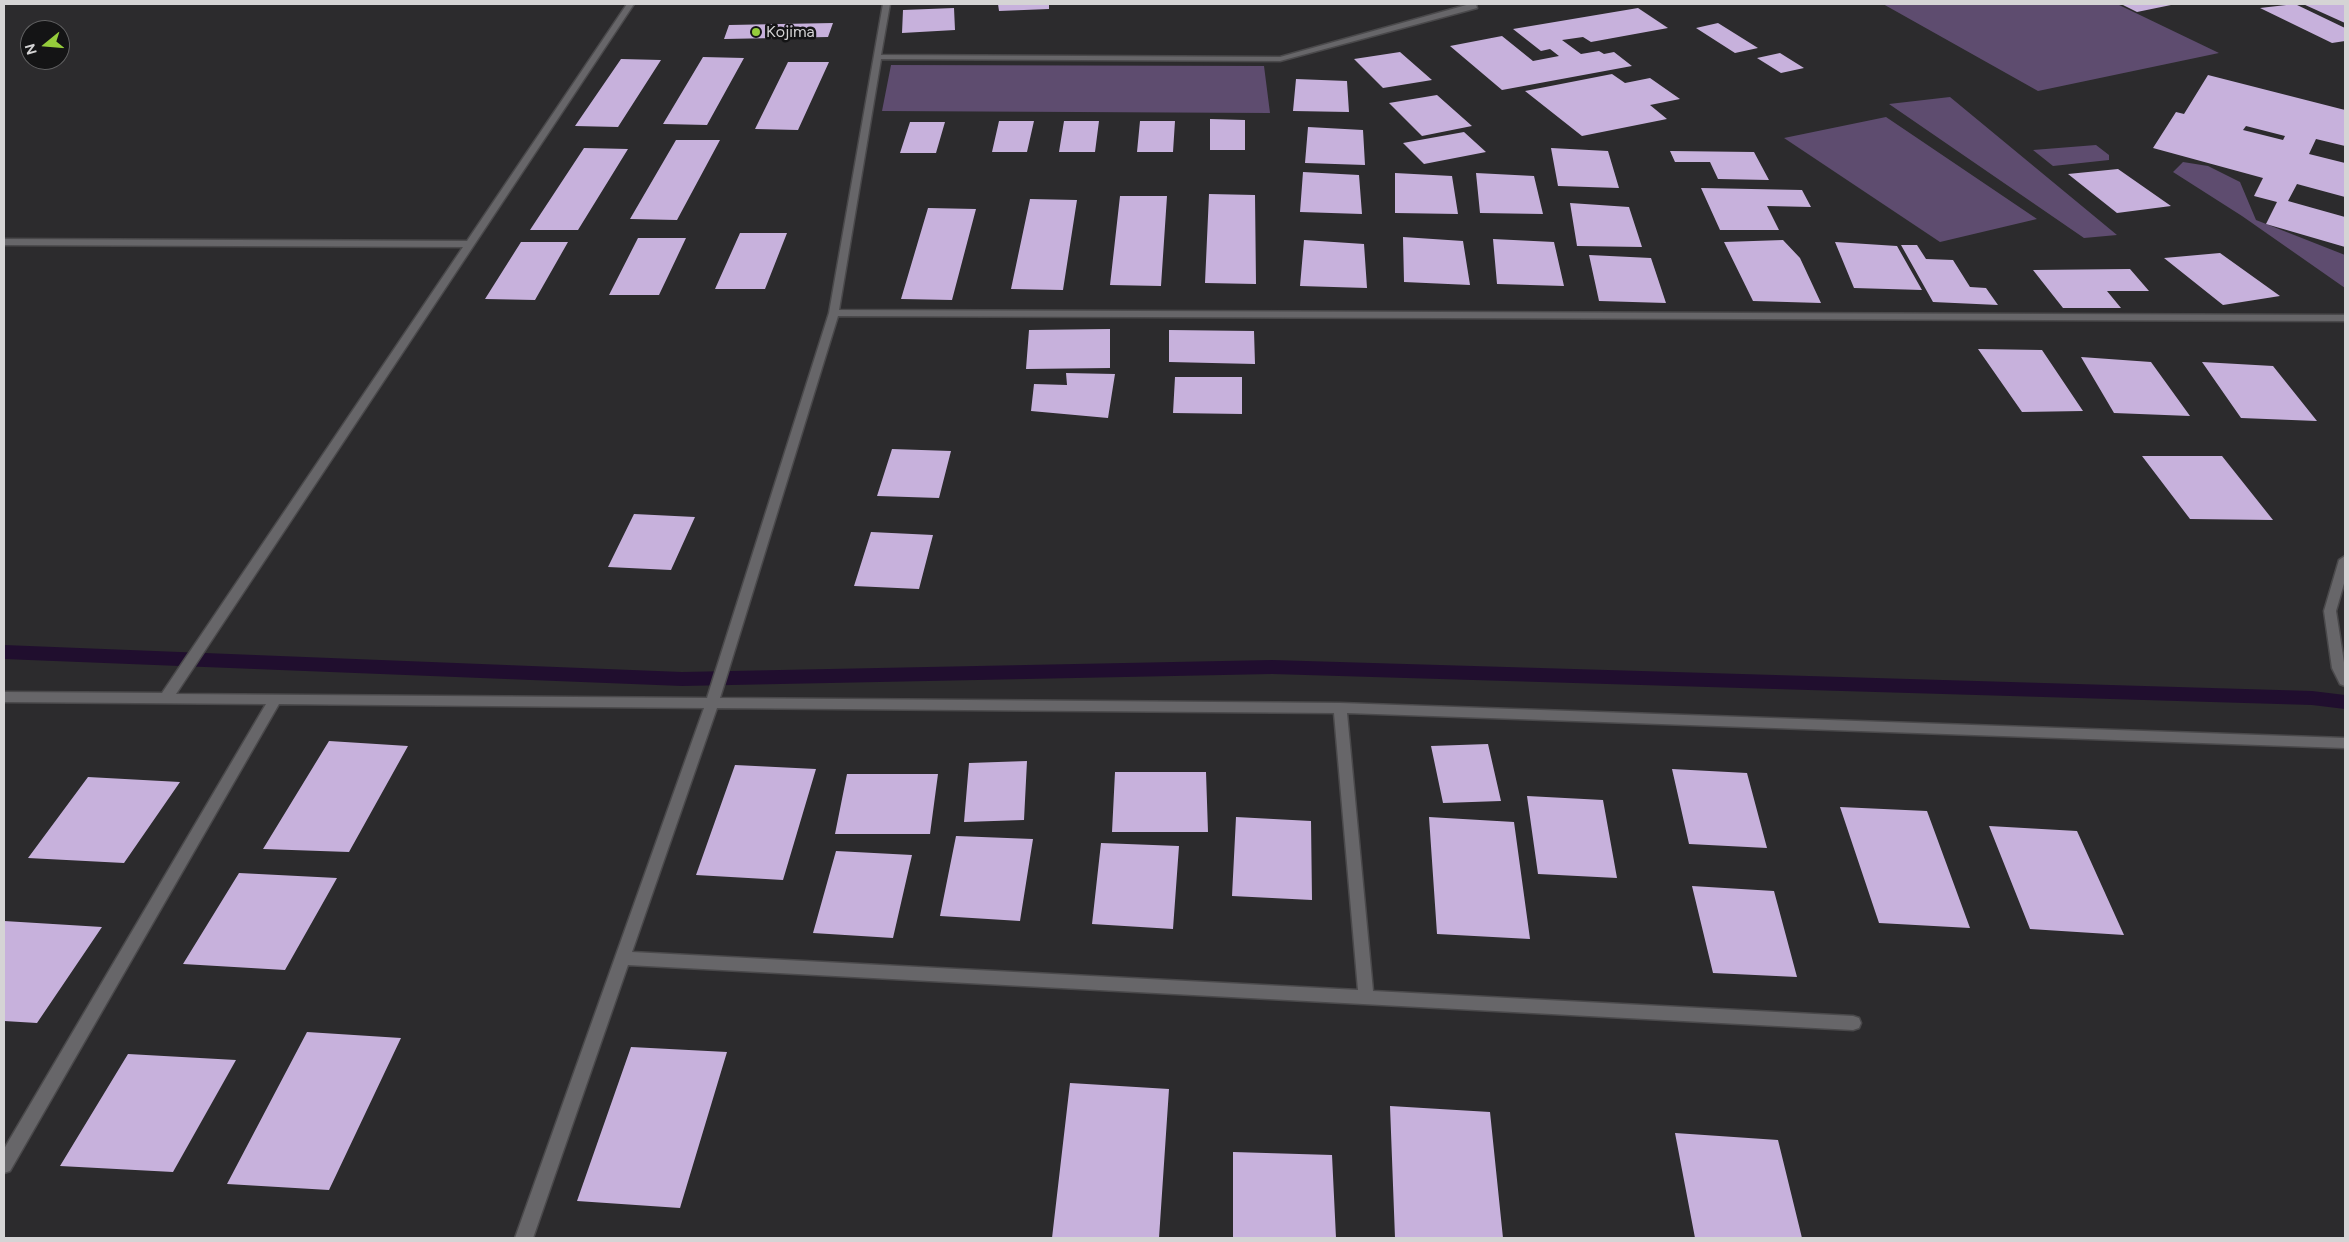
<!DOCTYPE html>
<html>
<head>
<meta charset="utf-8">
<style>
	body { margin:0 }
	#map { position:relative; width:2349px; height:1242px; overflow:hidden; background:#2c2b2d; font-family:Figtree,sans-serif }
	canvas { display:block }
	.frame { position:absolute; inset:0; border:5px solid #d5d4d5; pointer-events:none }
	.north { position:absolute; left:20px; top:20px; width:50px; height:50px; box-sizing:border-box; background:#141415; border:1px solid #616162; border-radius:50%; rotate:253deg; font-size:14px; font-weight:700; line-height:20px; text-align:center; color:#d5d4d5 }
	.north::after { content:''; display:block; margin:auto; width:18px; height:22px; background:#95cc3b; clip-path:polygon(50% 0,100% 100%,50% 72%,0 100%) }
</style>
</head>
<body>
<div id="map">
<canvas width="2349" height="1242"></canvas>
<div class="frame"></div>
<div class="north">N</div>
</div>
<script>
const context = document.querySelector('canvas').getContext('2d');
context.lineJoin = 'round';
function fillPath(path, color) {
  context.fillStyle = color;
  context.fill(path, 'evenodd');
}
function strokePath(path, color, width, dash) {
  context.strokeStyle = color;
  context.lineWidth = width;
  context.lineCap = dash ? 'butt' : 'round';
  context.setLineDash(dash || []);
  context.stroke(path);
}
function write(font, color, halo, rows, align = 'center') {
  context.font = font + ' Figtree,sans-serif';
  context.lineWidth = 5;
  context.setLineDash([]);
  context.textBaseline = 'middle';
  context.strokeStyle = halo;
  context.fillStyle = color;
  for (const [text, x, y, turn = 0] of rows) {
    context.save();
    context.translate(x, y);
    context.rotate((+turn || 0) * Math.PI / 180);
    context.textAlign = isNaN(turn) ? turn : align;
    if (halo) context.strokeText(text, 0, 0);
    context.fillText(text, 0, 0);
    context.restore();
  }
}
const green = new Path2D(`
	M1883,4H2117L2219,53L2038,91Z
	M891,65L1264,66L1270,113L882,111Z
	M1950,97L2117,235L2084,238L1889,104Z
	M1886,117L2037,219L1940,242L1784,138Z
	M2096,145L2109,155V160L2053,166L2033,150Z
	M2183,162L2208,166L2240,182L2256,220L2345,255V288L2242,216L2173,172Z`);
const stream = new Path2D(`
	M4,645L682,672L1272,660L2312,691L2345,695V709L2312,705L1272,674L682,686L4,659Z`);
const building = new Path2D(`
	M998,4H1049V9L999,11Z
	M2121,4H2171V5L2137,12Z
	M2295,4L2345,28V41L2332,43L2260,8Z
	M2303,4H2345V23Z
	M954,8L955,30L902,33L903,10Z
	M1638,8L1668,28L1591,42L1583,37L1562,40L1581,54L1599,51L1604,54L1614,52L1632,66L1502,90L1450,46L1502,36L1533,61L1559,56L1550,49L1541,51L1513,29Z
	M833,23L828,37L724,39L729,25Z
	M1718,23L1758,48L1735,53L1696,28Z
	M1400,52L1432,80L1383,88L1354,59Z
	M1780,53L1804,68L1781,73L1757,58Z
	M703,57L744,58L707,125L663,124Z
	M621,59L661,60L618,127L575,126Z
	M788,62H829L798,130L755,129Z
	M1612,74L1625,83L1650,78L1680,99L1650,105L1667,119L1582,136L1525,91Z
	M2208,75L2345,110V146L2316,139L2309,154L2345,163V197L2297,184L2288,201L2345,217V247L2266,224L2277,202L2254,196L2263,178L2153,148L2176,112L2184,114ZM2246,126L2285,136L2283,140L2243,130Z
	M1296,79L1347,81L1349,112L1293,111Z
	M1437,95L1472,126L1422,136L1389,103Z
	M1210,119L1245,120V150H1210Z
	M999,121H1034L1027,152H992Z
	M1064,121H1099L1095,152H1059Z
	M1140,121H1175L1173,152H1137Z
	M910,122H945L936,153H900Z
	M1308,127L1363,130L1365,165L1305,163Z
	M1464,132L1486,152L1424,164L1403,143Z
	M676,140H720L677,220L630,219Z
	M584,148L628,149L578,230H530Z
	M1551,148L1608,151L1619,188L1558,186Z
	M1670,151L1754,152L1769,180L1718,179L1710,162H1675Z
	M2118,169L2171,206L2117,213L2068,174Z
	M1303,172L1359,175L1362,214L1300,212Z
	M1395,173L1452,176L1458,214L1395,213Z
	M1476,173L1534,176L1543,214L1480,213Z
	M1701,188L1802,190L1811,207L1767,206L1779,230H1720Z
	M1209,194L1255,195L1256,284L1205,283Z
	M1120,196H1167L1161,286L1110,285Z
	M1030,199L1077,200L1063,290L1011,289Z
	M1570,203L1629,207L1642,247L1577,246Z
	M928,208L976,209L952,300L901,299Z
	M740,233H787L765,289H715Z
	M1403,237L1463,241L1470,285L1404,282Z
	M638,238H686L659,295H609Z
	M1493,239L1554,242L1564,286L1497,284Z
	M1304,240L1364,244L1367,288L1300,286Z
	M1783,240L1800,258L1821,303L1753,301L1724,242Z
	M521,242H568L535,300L485,299Z
	M1835,242L1897,246L1922,290L1854,288Z
	M1901,245H1917L1926,259L1953,260L1970,287L1986,288L1998,305L1933,302Z
	M2220,253L2280,296L2223,305L2164,258Z
	M1589,255L1651,258L1666,303L1599,301Z
	M2130,269L2149,291H2107L2121,308H2063L2033,270Z
	M1110,329V368L1026,369L1029,330Z
	M1169,330L1254,331L1255,364L1169,362Z
	M1978,349L2042,350L2083,411L2022,412Z
	M2081,357L2151,362L2190,416L2114,413Z
	M2202,362L2273,366L2317,421L2241,418Z
	M1066,373L1115,374L1108,418L1031,411L1034,384L1067,385Z
	M1175,377H1242V414L1173,413Z
	M892,449L951,451L939,498L877,496Z
	M2142,456H2222L2273,520L2190,519Z
	M634,514L695,517L671,570L608,567Z
	M871,532L933,535L919,589L854,586Z
	M329,741L408,746L349,852L263,849Z
	M1488,744L1501,801L1443,803L1431,746Z
	M1027,761L1024,820L964,822L969,763Z
	M735,765L816,769L783,880L696,875Z
	M1672,769L1747,773L1767,848L1689,844Z
	M1115,772H1206L1208,832H1112Z
	M847,774H938L930,834H835Z
	M88,777L180,782L124,863L28,858Z
	M1527,796L1603,800L1617,878L1538,874Z
	M1840,807L1927,811L1970,928L1879,923Z
	M1236,817L1311,821L1312,900L1232,896Z
	M1429,817L1514,822L1530,939L1437,934Z
	M1989,826L2077,831L2124,935L2030,929Z
	M956,836L1033,839L1020,921L940,916Z
	M1101,843L1179,846L1173,929L1092,924Z
	M836,851L912,855L893,938L813,933Z
	M239,873L337,878L285,970L183,964Z
	M1692,886L1774,891L1797,977L1713,973Z
	M4,921L102,927L37,1023L4,1021Z
	M307,1032L401,1038L329,1190L227,1184Z
	M631,1047L727,1052L680,1208L577,1201Z
	M128,1054L236,1060L173,1172L60,1166Z
	M1070,1083L1169,1089L1159,1238H1052Z
	M1390,1106L1490,1112L1503,1238H1395Z
	M1675,1133L1778,1140L1802,1238H1695Z
	M1233,1152L1332,1155L1336,1238H1233Z`);
const minor = new Path2D(`
	M627,4H634L176,694L707,698L829,313L883,4H890L881,55L1280,57L1470,4H1476L1477,8L1280,61L881,59L839,310L2345,315V321L838,316L720,698L1340,703L2345,738V748L1347,713L1373,991L1853,1016L1859,1018L1861,1023L1859,1028L1853,1030L628,965L533,1238H515L704,708L279,704L10,1171L4,1173V1149L266,704L4,702V692L162,693L463,247L4,245V239L467,241ZM717,708L1334,713L1358,990L632,952Z
	M2345,556V580L2336,611L2345,669V686L2340,684L2332,668L2324,611L2339,560Z`);
const markers = [
	[756,32,5,"#95cc3b"]
];
const farPoinames = [
	["Kojima",766,32]
];
fillPath(green, '#5e4c6f');
fillPath(stream, '#200e2e');
fillPath(building, '#c7b1dc');
strokePath(minor, '#4a494b', 3);
fillPath(minor, '#676669');
for (const [x, y, r, color] of markers) {
  const dot = new Path2D();
  dot.arc(x, y, r, 0, 2 * Math.PI);
  context.fillStyle = color;
  context.fill(dot);
  strokePath(dot, '#141415', 2);
}
write('16px', '#d5d4d5', '#141415', farPoinames, 'left');
</script>
</body>
</html>
